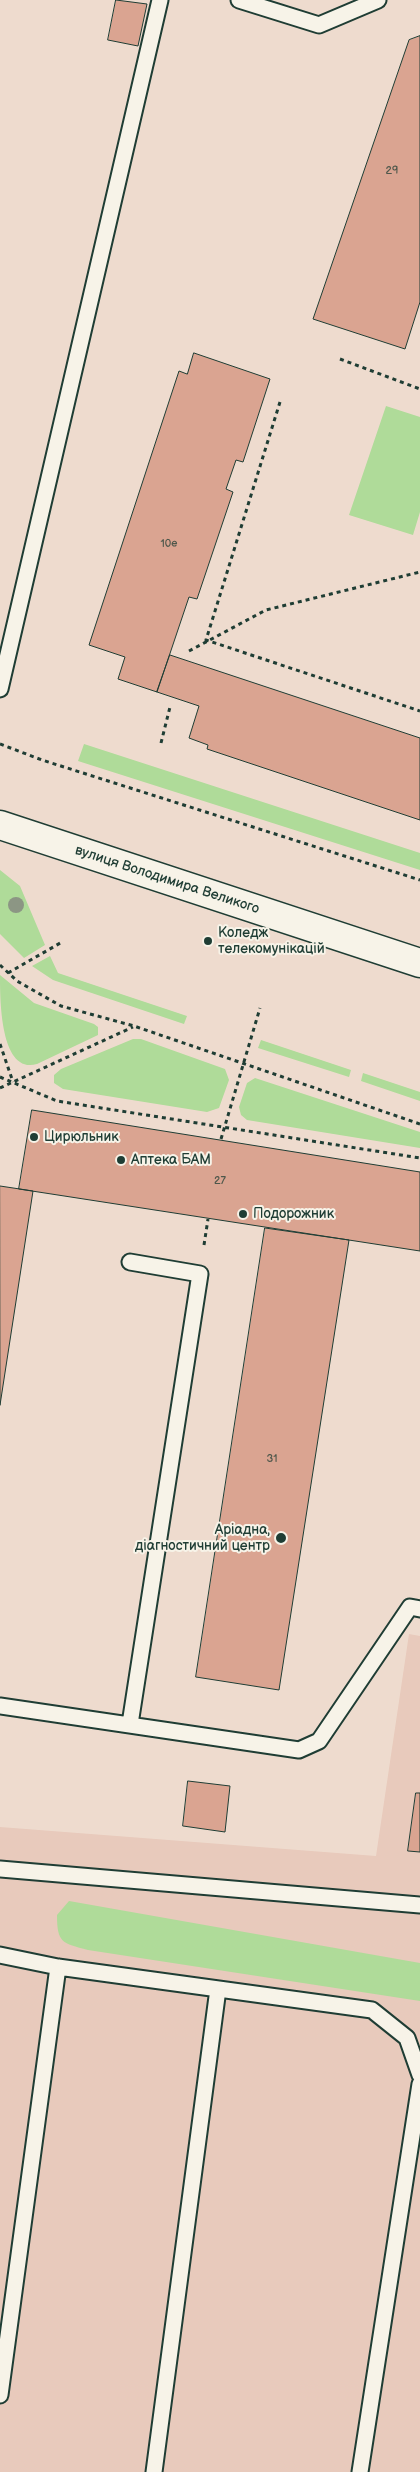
<!DOCTYPE html>
<html>
<head>
<meta charset="utf-8">
<style>
	body { margin:0 }
	canvas { display:block; background:#eedbce }
</style>
</head>
<body>
<canvas width="420" height="2472"></canvas>
<script>
const context = document.querySelector('canvas').getContext('2d');
context.lineJoin = 'round';
function fillPath(path, color) {
  context.fillStyle = color;
  context.fill(path, 'evenodd');
}
function strokePath(path, color, width, dash) {
  context.strokeStyle = color;
  context.lineWidth = width;
  context.lineCap = dash ? 'butt' : 'round';
  context.setLineDash(dash || []);
  context.stroke(path);
}
function write(font, color, halo, rows, align = 'center') {
  context.font = font + ' "Balsamiq Sans",sans-serif';
  context.lineWidth = 4;
  context.setLineDash([]);
  context.textBaseline = 'middle';
  context.strokeStyle = halo;
  context.fillStyle = color;
  for (const [text, x, y, turn = 0] of rows) {
    context.save();
    context.translate(x, y);
    context.rotate((+turn || 0) * Math.PI / 180);
    context.textAlign = isNaN(turn) ? turn : align;
    if (halo) context.strokeText(text, 0, 0);
    context.fillText(text, 0, 0);
    context.restore();
  }
}
const built = new Path2D(`
	M409,1634L420,1636V2472H0V1827L376,1856Z`);
const green = new Path2D(`
	M386,406L420,417V512L413,535L349,515Z
	M84,744L420,853V870L78,761Z
	M0,870L20,886L45,945L24,958L0,934Z
	M50,956L58,973L187,1016L184,1024L53,980L32,966Z
	M0,975L34,1003L94,1024L98,1027V1035L37,1064C0,1075 0,999 0,975Z
	M133,1039H141L225,1069L229,1080L219,1108L207,1112L63,1089L54,1083V1075L61,1069Z
	M261,1040L351,1070L349,1077L258,1048Z
	M363,1073L420,1092V1101L361,1081Z
	M255,1078L420,1132V1148L247,1120L241,1115L239,1107L247,1083Z
	M69,1901L420,1963V2001L88,1950C62,1943 57,1943 57,1915Z`);
const building = new Path2D(`
	M116,0L147,4L138,46L108,40Z
	M420,36V302L405,349L313,319L409,40Z
	M194,353L270,379L243,462L236,460L226,489L233,492L197,599L189,597L157,692L118,679L125,657L89,645L179,371L187,374Z
	M170,655L420,738V820L207,749L208,745L189,738L199,706L157,692Z
	M32,1110L420,1172V1251L19,1189Z
	M0,1186L33,1191L0,1405Z
	M265,1228L349,1240L279,1690L196,1677Z
	M188,1781L230,1786L225,1832L183,1826Z
	M416,1793H420V1852L408,1851Z`);
const path = new Path2D(`
	M340,359L420,389
	M280,402L206,640L420,711
	M189,651L266,610L420,572
	M161,743L170,707
	M0,744L42,760L420,880
	M0,965L17,981L61,1006L134,1026L420,1124
	M8,973L62,942
	M0,1044L13,1082
	M0,1077L57,1101L420,1158
	M0,1088L133,1027
	M221,1139L260,1008
	M204,1245L208,1219`);
const service = new Path2D(`
	M239,0L319,25L378,0
	M0,689L160,0
	M130,1262L200,1274L130,1724
	M0,1706L299,1750L319,1741L410,1607L420,1609
	M0,1869L420,1905
	M0,1955L58,1967L372,2010L407,2038L420,2075
	M0,2395L58,1967
	M154,2472L218,1989
	M360,2472L420,2084`);
const secondary = new Path2D(`
	M0,825L420,963`);
const trees = [
	[16,905]
];
const markers = [
	[208,941,5,"#1f3d34"],
	[34,1137,5,"#1f3d34"],
	[121,1160,5,"#1f3d34"],
	[243,1214,5,"#1f3d34"],
	[281,1538,6,"#1f3d34"]
];
const numberNames = [
	["29",392,171],
	["10е",169,544],
	["27",220,1181],
	["31",272,1459]
];
const streetNames = [
	["вулиця Володимира Великого",167,880,18]
];
const poiNames = [
	["Коледж",218,933],
	["телекомунікацій",218,949],
	["Цирюльник",44,1137],
	["Аптека БАМ",131,1160],
	["Подорожник",253,1214],
	["Аріадна,",270,1530,"right"],
	["діагностичний центр",270,1546,"right"]
];
fillPath(built, '#e8cabc');
fillPath(green, '#afdb99');
fillPath(building, '#daa491');
strokePath(building, '#1f3d34', 1);
strokePath(service, '#1f3d34', 19);
strokePath(secondary, '#1f3d34', 31);
strokePath(path, '#1f3d34', 3, [4, 4]);
strokePath(service, '#f7f3e8', 15);
strokePath(secondary, '#f7f3e8', 28);
context.fillStyle = '#8c9684';
for (const [x, y] of trees) {
  context.beginPath();
  context.arc(x, y, 8, 0, 2 * Math.PI);
  context.fill();
}
for (const [x, y, r, color] of markers) {
  const dot = new Path2D();
  dot.arc(x, y, r, 0, 2 * Math.PI);
  context.fillStyle = color;
  context.fill(dot);
  strokePath(dot, '#f7f3e8', 2);
}
write('11px', '#4e574b', null, numberNames);
write('14px', '#1f3d34', '#f7f3e8', streetNames);
write('14px', '#1f3d34', '#f7f3e8', poiNames, 'left');
</script>
</body>
</html>
